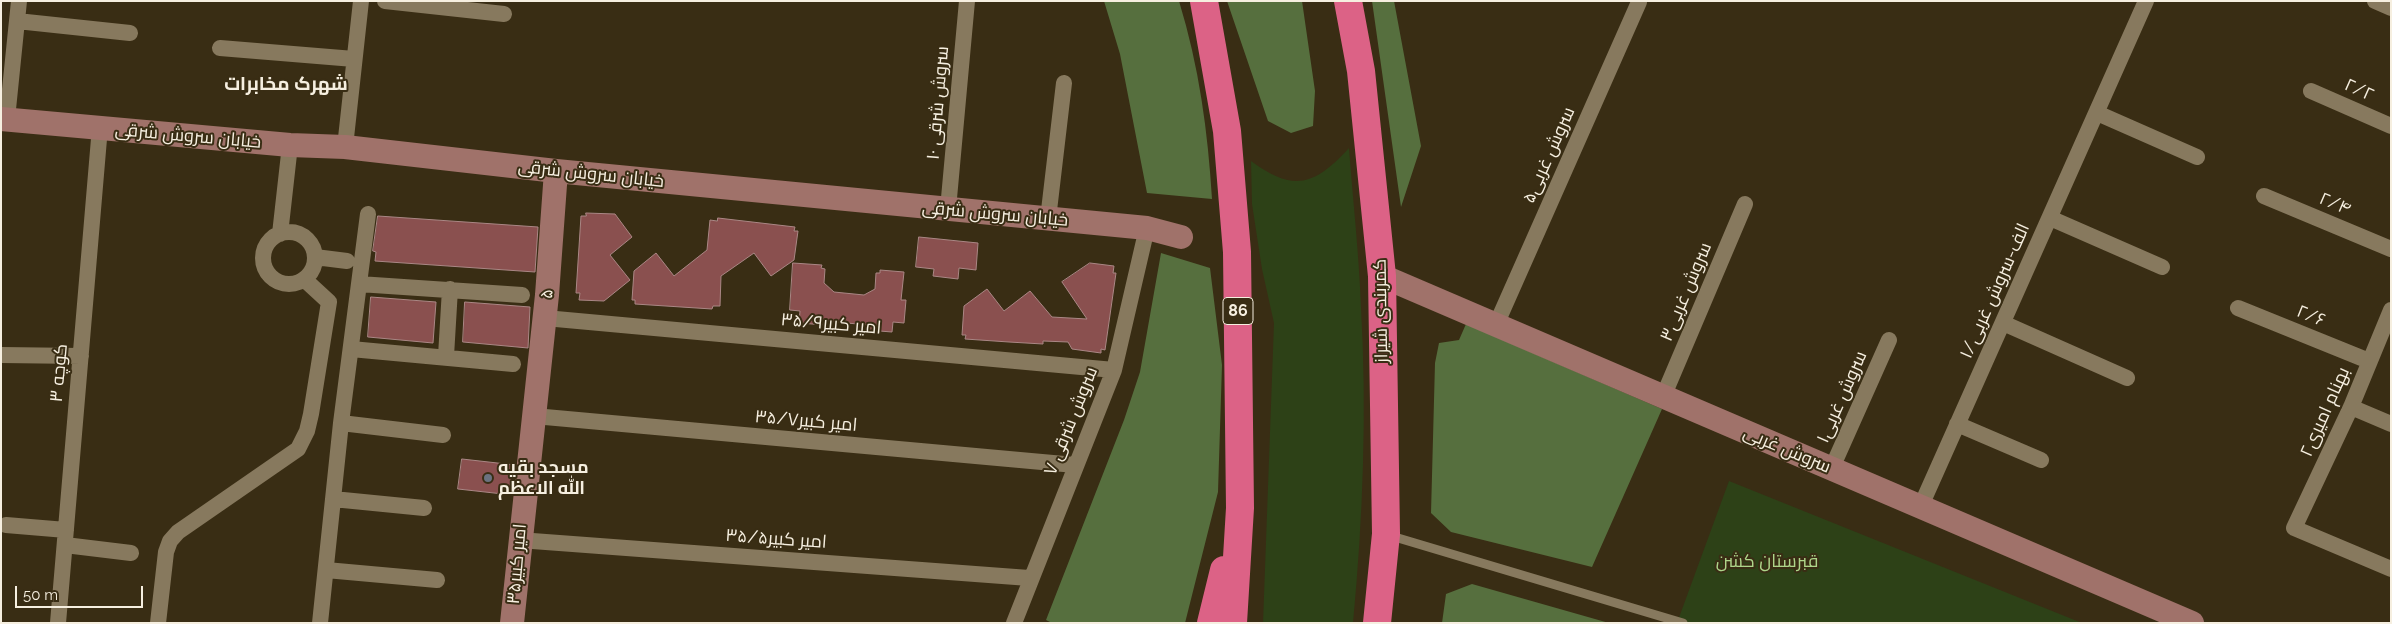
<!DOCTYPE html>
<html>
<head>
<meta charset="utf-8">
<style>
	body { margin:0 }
	#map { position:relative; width:2392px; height:624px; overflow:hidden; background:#392d14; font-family:Raleway,sans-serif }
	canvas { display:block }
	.frame { position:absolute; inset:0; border:2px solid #f6efe0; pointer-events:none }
	.scale { position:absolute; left:15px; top:586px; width:128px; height:22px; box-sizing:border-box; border:2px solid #f6efe0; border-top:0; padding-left:6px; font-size:15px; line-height:18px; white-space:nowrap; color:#f6efe0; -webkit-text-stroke:4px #392d14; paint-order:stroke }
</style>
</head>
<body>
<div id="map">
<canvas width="2392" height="624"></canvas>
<div class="frame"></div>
<div class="scale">50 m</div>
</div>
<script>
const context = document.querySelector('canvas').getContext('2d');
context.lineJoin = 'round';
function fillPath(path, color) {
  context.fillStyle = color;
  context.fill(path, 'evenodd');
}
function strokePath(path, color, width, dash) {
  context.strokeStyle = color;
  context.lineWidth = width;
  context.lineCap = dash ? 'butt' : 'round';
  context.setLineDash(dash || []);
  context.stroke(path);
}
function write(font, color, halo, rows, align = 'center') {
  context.font = font + ' Raleway,Cairo,sans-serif';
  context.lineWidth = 4;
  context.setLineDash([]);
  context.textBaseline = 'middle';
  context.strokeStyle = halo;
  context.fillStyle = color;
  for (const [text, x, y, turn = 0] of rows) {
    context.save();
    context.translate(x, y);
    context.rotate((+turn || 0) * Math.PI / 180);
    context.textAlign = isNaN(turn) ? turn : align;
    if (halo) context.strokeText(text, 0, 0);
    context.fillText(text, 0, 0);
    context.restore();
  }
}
const green = new Path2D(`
	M1349,148C1353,201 1359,254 1361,307C1367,412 1363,519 1353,623H1263L1274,323L1262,269L1252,204L1251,161C1294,193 1315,185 1349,148Z
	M1729,481L2082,623H1677Z`);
const forest = new Path2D(`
	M1104,1H1179C1199,66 1208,132 1212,199L1147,193L1120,54Z
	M1227,1H1302L1315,91L1313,126L1291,133L1268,121Z
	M1372,1H1394L1421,146L1401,207Z
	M1161,253L1210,268L1222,365L1218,492L1185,623H1052L1046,620L1124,420L1140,372Z
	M1466,324L1662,409L1592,567L1451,532L1431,513L1435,363L1439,343L1459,340Z
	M1472,584L1609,623H1442L1446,594Z`);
const building = new Path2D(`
	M586,213L615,214L632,237L610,255L630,280L604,301L579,300L580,293H576L581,216H586Z
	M378,216L538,227L535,272L375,261L376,252L373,251Z
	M718,218L795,227L794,231H798L794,260L771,276L754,253L721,276L720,306H713L712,309L635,304V300H632L634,271L656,253L674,276L707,250L710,220L717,221Z
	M919,237L978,243L976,270L959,268L958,279L933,276L934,269L916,267Z
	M793,263L822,265L821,268L825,269L824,283L834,292L864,295L875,289L876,273H880V270L904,272L901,300H906L904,323L893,322L892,332L867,330L868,325L826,321L825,325L799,323L800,311L790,310Z
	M1090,263L1114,266L1113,273H1116L1105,350L1101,349V353L1072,349L1068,342L1043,341V344L1009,342L965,339L966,335H962L964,306L987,289L1004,311L1030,291L1052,317L1087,319L1062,282Z
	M371,297L436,302L433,343L368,337Z
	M465,302L530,307L528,348L463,342Z
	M462,459L515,465L512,495L458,489Z`);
const lane = new Path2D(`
	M1388,535L1683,623`);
const street = new Path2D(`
	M385,1L504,14
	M2375,1L2391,8
	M17,21L130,33
	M220,48L354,59
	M2311,91L2391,126
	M2097,113L2197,157
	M7,119L19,1
	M345,147L361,1
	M2264,196L2391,249
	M948,209L967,1
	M2050,218L2162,267
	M1048,219L1064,83
	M263 258a26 26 0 1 1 52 0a26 26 0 1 1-52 0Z
	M280,234L290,145
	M315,257L347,261
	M359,284L522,295
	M2238,308L2369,361
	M2391,310L2351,407L2294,528L2391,569
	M545,318L1114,370
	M2003,323L2127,378
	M1496,325L1639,2
	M351,349L513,364
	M1,355L81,356
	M446,356L450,289
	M1663,397L1745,204
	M2351,407L2391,424
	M534,416L1075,465
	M341,423L443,435
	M1957,424L2041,460
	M1831,470L1889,340
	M333,499L424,508
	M1920,508L2146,1
	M6,525L66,530
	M519,540L1029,578
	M65,545L131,553
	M326,570L437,580
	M58,623L100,127
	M158,623L166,552L170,541L178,532L298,449L307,431L311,414L329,302L304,279
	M320,623L341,423L368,214
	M1014,623L1114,370L1147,228`);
const secondary = new Path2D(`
	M1,119L290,145L345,147L556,171L1147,228L1181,237
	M1382,276L2192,623
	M512,623L547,295L556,171`);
const highway = new Path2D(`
	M1204,1L1227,131L1237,252L1240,508L1233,623
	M1348,1L1361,71L1382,276L1386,534L1377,623
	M1211,623L1224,570`);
const markers = [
	[488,478,5,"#6b7280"]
];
const shields = [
	[1238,311,30]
];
const shieldNames = [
	["86",1238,311]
];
const streetNames = [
	["۲/۲",2359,90,24],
	["سروش شرقی ۱۰",938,103,-85],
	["خیابان سروش شرقی",188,136,5],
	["سروش غربی۵",1549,155,-66],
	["خیابان سروش شرقی",591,174,6],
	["۲/۴",2335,204,23],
	["خیابان سروش شرقی",995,214,5],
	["۱/الف-سروش غربی",1995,291,-66],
	["سروش غربی۳",1686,292,-67],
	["۵",547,294,-85],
	["کمربندی شیراز",1381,311,-91],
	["۲/۶",2311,316,22],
	["امیر کبیر۳۵/۹",831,324,5],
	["کوچه ۳",59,373,-85],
	["سروش غربی۱",1842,397,-66],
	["بهنام امیری۲",2325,412,-66],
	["امیر کبیر۳۵/۷",806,421,5],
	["سروش شرقی ۷",1071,421,-68],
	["سروش غربی",1787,450,23],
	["امیر کبیر۳۵/۵",776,539,4],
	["امیر کبیر۳۵",517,564,-85]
];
const poiNames = [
	["مسجد بقیه",498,468],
	["الله الاعظم",498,489]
];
const parkNames = [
	["قبرستان کشن",1767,562]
];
const neighbourhoodNames = [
	["شهرک مخابرات",286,84]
];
fillPath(green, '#2d4117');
fillPath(forest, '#566f3e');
fillPath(building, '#8a504f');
strokePath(building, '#aa8785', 1);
strokePath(lane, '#87795e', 9);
strokePath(street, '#87795e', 16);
strokePath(secondary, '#a0726a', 24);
strokePath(highway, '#dc6286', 28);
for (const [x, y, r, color] of markers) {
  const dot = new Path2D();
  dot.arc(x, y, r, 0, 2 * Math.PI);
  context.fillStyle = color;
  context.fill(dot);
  strokePath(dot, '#392d14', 2);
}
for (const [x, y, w] of shields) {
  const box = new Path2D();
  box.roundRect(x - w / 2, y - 13.5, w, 27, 4);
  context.fillStyle = '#392d14';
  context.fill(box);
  strokePath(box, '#f6efe0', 1);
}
write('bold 16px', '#f6efe0', null, shieldNames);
write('18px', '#f6efe0', '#392d14', streetNames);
write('bold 18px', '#f6efe0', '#392d14', poiNames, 'left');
write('18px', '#aed58a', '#392d14', parkNames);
write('bold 19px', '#f6efe0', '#392d14', neighbourhoodNames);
</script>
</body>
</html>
